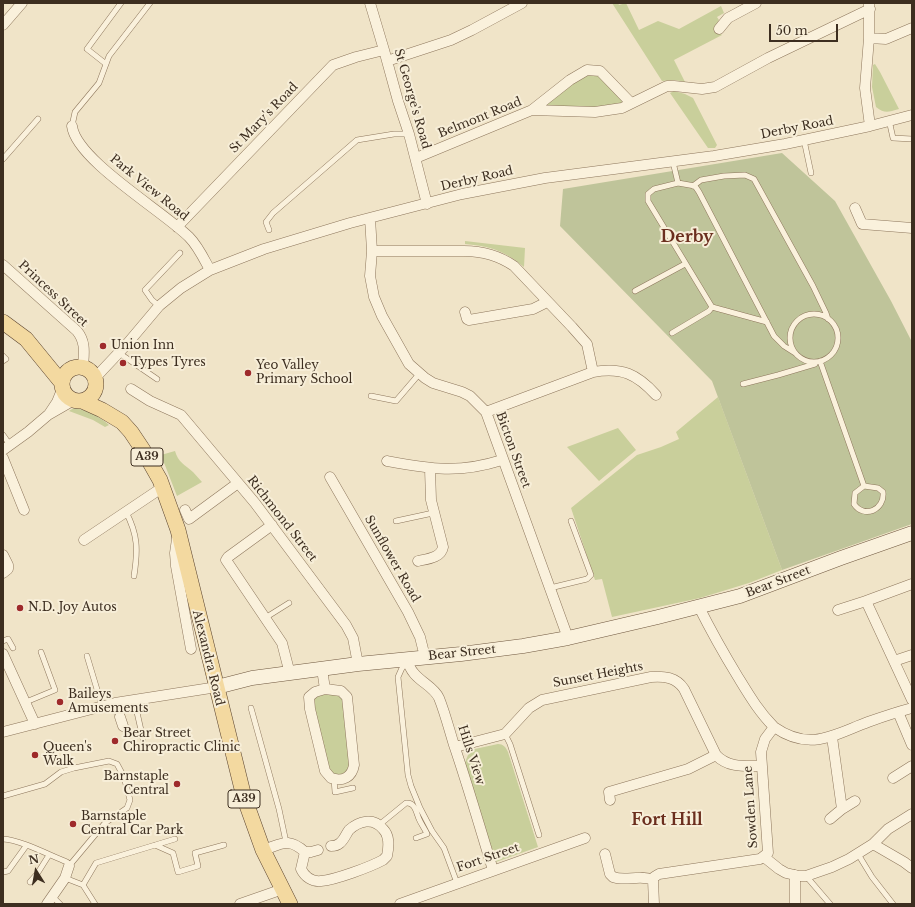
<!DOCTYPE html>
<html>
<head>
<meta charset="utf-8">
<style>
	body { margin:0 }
	#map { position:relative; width:915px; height:907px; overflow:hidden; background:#f0e4c8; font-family:"Libre Baskerville",serif }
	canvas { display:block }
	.frame { position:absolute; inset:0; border:4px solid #3d2e20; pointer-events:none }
	.north { position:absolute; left:16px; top:851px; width:40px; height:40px; -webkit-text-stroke:3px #f7eed8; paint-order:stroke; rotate:349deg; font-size:11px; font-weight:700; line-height:16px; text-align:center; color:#3d2e20 }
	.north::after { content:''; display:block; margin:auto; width:14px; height:18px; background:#3d2e20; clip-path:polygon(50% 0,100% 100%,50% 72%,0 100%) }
	.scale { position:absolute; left:769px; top:24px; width:69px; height:18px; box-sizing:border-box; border:2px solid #3d2e20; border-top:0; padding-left:5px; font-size:12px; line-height:14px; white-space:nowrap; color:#3d2e20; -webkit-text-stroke:3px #f7eed8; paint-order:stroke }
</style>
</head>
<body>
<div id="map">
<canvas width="915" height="907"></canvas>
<div class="frame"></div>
<div class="north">N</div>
<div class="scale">50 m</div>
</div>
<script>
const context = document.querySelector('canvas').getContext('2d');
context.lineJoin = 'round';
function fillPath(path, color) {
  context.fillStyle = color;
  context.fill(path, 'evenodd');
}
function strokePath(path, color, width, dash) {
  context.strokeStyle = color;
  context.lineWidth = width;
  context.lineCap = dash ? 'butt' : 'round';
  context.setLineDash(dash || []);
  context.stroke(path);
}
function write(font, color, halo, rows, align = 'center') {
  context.font = font + ' "Libre Baskerville",serif';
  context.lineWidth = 4;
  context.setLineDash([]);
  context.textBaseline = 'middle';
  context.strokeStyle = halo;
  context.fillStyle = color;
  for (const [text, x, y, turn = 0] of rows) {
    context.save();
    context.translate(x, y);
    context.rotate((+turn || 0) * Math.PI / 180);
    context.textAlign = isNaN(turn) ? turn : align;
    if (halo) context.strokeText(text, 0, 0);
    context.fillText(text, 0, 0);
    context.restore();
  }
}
const green = new Path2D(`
	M612,3H618L619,5L626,3L639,30L658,21L679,29L721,6L724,13L717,17L719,20L714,29L722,35L674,60L685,82L675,80L662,81Z
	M875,64L880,72L899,109C888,112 885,114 876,107L872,87L873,65Z
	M600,71L630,103L622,108L533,110L570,80Z
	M674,91L685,94L693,98L717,145L715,148H708L670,93Z
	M465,241L525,248L524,267C505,251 490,246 465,244Z
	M718,397L782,570L749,583L700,598L612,617L602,579L595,580L571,508L637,455L661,447L679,439L676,432Z
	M76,408C88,411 99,416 109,425L105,427L93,420L69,411L72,409Z
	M618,428L636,450L599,481L567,447Z
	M175,451C178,462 185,465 193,472C196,475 199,479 202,482L177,496L161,455Z
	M344,693L353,770L331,778L311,695Z
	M498,744C503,744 506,747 508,752L538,847L496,862L464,765L470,750Z`);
const cemetery = new Path2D(`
	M782,153L835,201L891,301L912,342V524L782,570L712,381L560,226L563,189Z`);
const streetTunnel = new Path2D(`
	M117,708L120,717`);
const lane = new Path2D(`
	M106,64L87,49L121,3
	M889,120L893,138L912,139
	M72,126L75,112L99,83L109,56L150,3
	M804,140L811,173
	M3,159L38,119
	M673,162L678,183L695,186L699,192L774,336L784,346L795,353
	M678,183L654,189L648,194V201L712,307L767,322
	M693,186L701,180L724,176L745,175L754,179L813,286L826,313L828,319
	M269,230L266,222L273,213L357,140L394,134H409
	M635,291L685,264
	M159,306L152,300L145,290L180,253
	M790 338a24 24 0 1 1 48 0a24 24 0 1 1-48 0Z
	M672,333L709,311L712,307
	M119,353L157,379
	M3,356L6,359L3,361
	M820,361L864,486
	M743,384L778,375L815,364
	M371,396L396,401L420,373
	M3,435L10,445
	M864,486L878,488L883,492C885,510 864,519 854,504L855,493Z
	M126,512C138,535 138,550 134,576
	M396,521L433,513
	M550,588L587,579L591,575L571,521
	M265,618L289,603
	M3,641L8,639L13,648
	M87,656L102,706
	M407,663L402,668L398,677L408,775L411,786L420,808L432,831L444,848L457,883
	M134,699L143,739
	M26,702L55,690L41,652
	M251,708L279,809L286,842
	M505,734L510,744L539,835
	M334,779L335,792L353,788
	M3,796L45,784L61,772L74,768L109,761L117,764L124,777L130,800L127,808L105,823L69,866L67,862C49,855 21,840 3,839
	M379,825L406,803C415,802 416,812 419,819C421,824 425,829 427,834L416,838
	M155,845L173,853L178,872L198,866L195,853L224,845
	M858,854L872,877L893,904
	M3,872L8,871L26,846
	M806,876L830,904
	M65,878L83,885L95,904
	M30,882L37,874L49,855
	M83,885L96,863L175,839
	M53,897L60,904`);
const street = new Path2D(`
	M370,3L384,50L398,101L409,134L427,204
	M869,4V38L865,88L870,126
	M3,25L22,3
	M719,29L728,18L756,3
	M869,38L886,39L912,28
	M387,61L451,40L472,30L522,3
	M532,110L570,80L587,70L600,71L631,103
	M72,126C76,160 163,211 189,237C198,246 204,259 210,270
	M416,158L532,110L595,112L622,108L667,86H674L702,89L715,87L768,58L870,9
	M855,208L862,224L912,228
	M370,218L372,251L370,276L374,297L382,316L409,364L425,378L433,383L462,392L470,396L486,412L568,638
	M177,227L333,65L356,57L384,50
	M372,251H464C483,251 498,255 514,266L572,327L587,344L593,372L486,412
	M3,265L77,331C86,342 84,353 83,367
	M465,312L467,319L469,320L533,309L547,302
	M593,372C622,367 637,374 656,395
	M95,378L127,344L159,306L181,288L210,270L264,249L350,223L462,194L545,178L714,156L785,144L870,126L912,115
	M131,389L150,401L181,415L255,503L346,625L353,638L358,664
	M49,414L57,402L63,387
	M3,450L28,432L48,415L74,400
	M3,458L24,510
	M387,461C431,469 458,474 502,460
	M330,477L408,612L420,637L425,657
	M185,510L189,519L238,483
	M272,525L228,557L226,560L282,643L290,674
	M177,539L175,553L176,566L191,649
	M84,540L163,487
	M3,555L8,565V569L3,573
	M418,561C427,559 441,558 443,547L431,500L430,469
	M912,584L866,601L912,700
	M838,610L866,601
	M3,654L35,724
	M407,659C412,681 432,683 439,698C445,713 449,729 454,745C468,786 480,828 493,870
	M894,661L912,655
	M322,669L325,689
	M325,689L341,691L347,697L354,765C352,777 343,782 331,778L325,771L310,709L309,697L315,692Z
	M898,712L912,745
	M120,717L123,726
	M774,727C810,752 833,735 868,722C882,717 897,712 912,708
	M3,732L115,703L217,687
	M832,737L842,809
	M455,747L505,734L529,708L542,700L651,677C664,676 676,677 684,689L716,755
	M893,778L912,766
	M610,800L609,792L688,769L716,755C728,768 745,766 761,766
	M830,819L842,809L855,801
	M873,844L904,862L912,868
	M263,850C282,844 288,837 305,852
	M318,850L311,852H305L301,869C305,877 312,882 321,881C335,880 370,867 383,860L387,856C389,846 390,836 383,829C373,817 359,821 349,830C346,834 344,840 340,843C338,845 334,846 331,846
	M605,854L610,874L613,877C626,882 640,874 653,880L654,877L659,874L760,859L768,853L761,752L765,739L774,727C759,712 749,695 738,677C724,654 711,631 699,607
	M764,857L779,869L786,873L799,876H806L832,867L849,859L873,844L888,829L912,814
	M653,880L654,904
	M47,904L65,878L69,866
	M240,904L283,889
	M400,904L585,838
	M795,904V875`);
const secondary = new Path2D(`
	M217,687L252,678L358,664L461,654L523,646L568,638L658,617L740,596L841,558L912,533`);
const primary = new Path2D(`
	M3,322L26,339L62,383
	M62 384a17 17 0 1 1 34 0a17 17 0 1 1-34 0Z
	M82,401L102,410L122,422L131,432L143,450L160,480L178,530L244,797L263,850L290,904`);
const markers = [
	[103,346,4,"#9e2a2b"],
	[123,363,4,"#9e2a2b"],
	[248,373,4,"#9e2a2b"],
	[20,608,4,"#9e2a2b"],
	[60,702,4,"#9e2a2b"],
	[115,741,4,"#9e2a2b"],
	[35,755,4,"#9e2a2b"],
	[177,784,4,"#9e2a2b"],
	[73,824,4,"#9e2a2b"]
];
const shields = [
	[147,457,32],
	[244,799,32]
];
const shieldNames = [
	["A39",147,457],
	["A39",244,799]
];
const streetNames = [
	["St George's Road",412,99,74],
	["St Mary's Road",264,118,-46],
	["Belmont Road",480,118,-22],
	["Derby Road",797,128,-11],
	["Derby Road",477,179,-13],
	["Park View Road",149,188,39],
	["Princess Street",53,294,43],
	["Bicton Street",513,450,70],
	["Richmond Street",282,519,52],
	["Sunflower Road",392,559,60],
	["Bear Street",778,582,-21],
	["Bear Street",462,653,-6],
	["Alexandra Road",208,658,76],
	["Sunset Heights",598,675,-11],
	["Hills View",471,755,72],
	["Sowden Lane",751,807,-94],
	["Fort Street",488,858,-19]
];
const poiNames = [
	["Union Inn",111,346],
	["Types Tyres",131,363],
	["Yeo Valley",256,366],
	["Primary School",256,380],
	["N.D. Joy Autos",28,608],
	["Baileys",68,695],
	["Amusements",68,709],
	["Bear Street",123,734],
	["Chiropractic Clinic",123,748],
	["Queen's",43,748],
	["Walk",43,762],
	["Barnstaple",169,777,"right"],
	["Central",169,791,"right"],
	["Barnstaple",81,817],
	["Central Car Park",81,831]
];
const districtNames = [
	["Derby",687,237],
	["Fort Hill",667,820]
];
fillPath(green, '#c9cf9b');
fillPath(cemetery, '#bfc49a');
strokePath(streetTunnel, '#ccc0a6', 10, [10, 5]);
strokePath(lane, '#8d765c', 6);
strokePath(street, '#8d765c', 11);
strokePath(secondary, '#6f573f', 15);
strokePath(primary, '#5b4430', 16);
strokePath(lane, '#faf1dc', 5);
strokePath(street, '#faf1dc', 10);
strokePath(secondary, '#faf1dc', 14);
strokePath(primary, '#f3d9a0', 15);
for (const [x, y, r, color] of markers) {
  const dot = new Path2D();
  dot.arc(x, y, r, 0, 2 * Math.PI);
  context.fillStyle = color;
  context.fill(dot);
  strokePath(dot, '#f7eed8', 1.5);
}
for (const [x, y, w] of shields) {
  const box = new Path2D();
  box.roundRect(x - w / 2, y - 9, w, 18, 3);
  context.fillStyle = '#f7eed8';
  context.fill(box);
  strokePath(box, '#3d2e20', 1);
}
write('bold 11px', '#3d2e20', null, shieldNames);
write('12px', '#3d2e20', '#f7eed8', streetNames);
write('12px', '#3d2e20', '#f7eed8', poiNames, 'left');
write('bold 16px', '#6b2e1e', '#f7eed8', districtNames);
</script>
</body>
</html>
